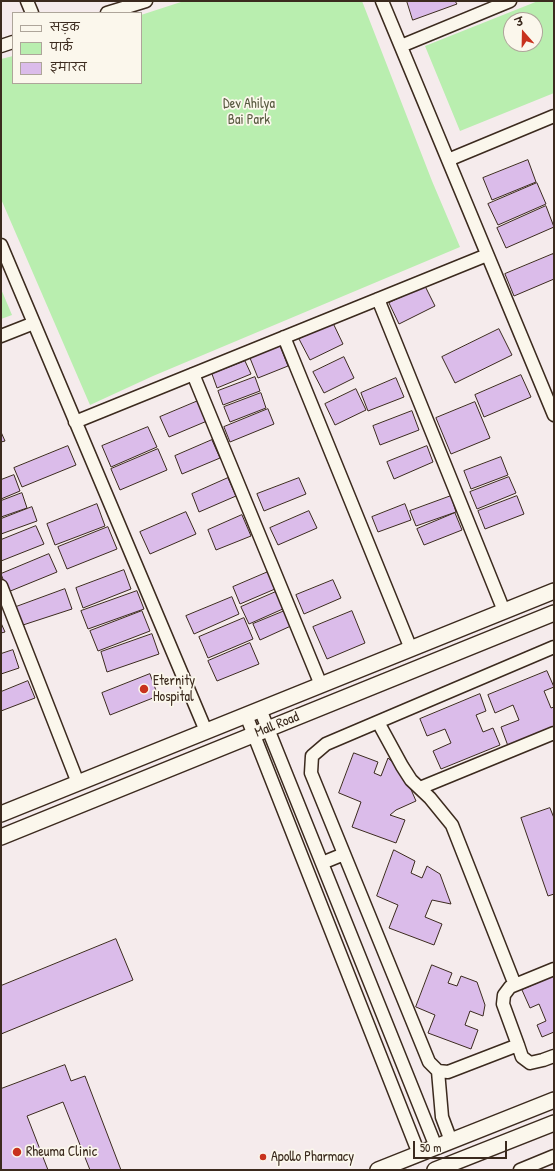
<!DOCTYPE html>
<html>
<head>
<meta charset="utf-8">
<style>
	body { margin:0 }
	#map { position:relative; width:555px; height:1171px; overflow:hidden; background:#f5ebec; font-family:"Patrick Hand","Playpen Sans Deva",sans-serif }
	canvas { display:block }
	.frame { position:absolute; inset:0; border:2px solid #3b2a1e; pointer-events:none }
	.legend { position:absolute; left:12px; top:12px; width:130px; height:72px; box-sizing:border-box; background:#fbf7ec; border:1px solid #aea59a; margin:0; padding:5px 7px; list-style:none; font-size:12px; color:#3b2a1e }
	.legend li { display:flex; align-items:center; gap:8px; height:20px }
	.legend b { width:20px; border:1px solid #aea59a }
	.north { position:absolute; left:503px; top:12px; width:40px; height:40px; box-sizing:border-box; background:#fbf7ec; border:1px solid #aea59a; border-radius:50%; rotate:340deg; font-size:11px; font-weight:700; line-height:16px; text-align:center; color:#3b2a1e }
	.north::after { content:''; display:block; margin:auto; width:14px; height:18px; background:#c8321e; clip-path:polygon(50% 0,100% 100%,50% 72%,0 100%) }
	.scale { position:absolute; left:413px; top:1141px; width:94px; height:18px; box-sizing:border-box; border:2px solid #3b2a1e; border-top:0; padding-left:5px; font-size:12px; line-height:14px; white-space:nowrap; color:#3b2a1e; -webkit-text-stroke:3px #fbf7ec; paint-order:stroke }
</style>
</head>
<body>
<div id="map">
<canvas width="555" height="1171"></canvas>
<div class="frame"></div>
<ul class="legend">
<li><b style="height:5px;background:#fbf7ec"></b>सड़क</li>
<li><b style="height:11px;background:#b9eeaf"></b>पार्क</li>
<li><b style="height:11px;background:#dbbcea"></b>इमारत</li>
</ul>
<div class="north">उ</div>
<div class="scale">50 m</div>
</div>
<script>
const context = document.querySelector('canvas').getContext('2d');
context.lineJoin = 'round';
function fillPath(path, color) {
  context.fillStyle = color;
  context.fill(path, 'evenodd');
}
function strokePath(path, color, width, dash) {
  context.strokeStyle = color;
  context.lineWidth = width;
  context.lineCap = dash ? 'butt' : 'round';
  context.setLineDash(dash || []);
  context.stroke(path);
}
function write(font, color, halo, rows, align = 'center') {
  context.font = font + ' "Patrick Hand",sans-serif';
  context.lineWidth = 3.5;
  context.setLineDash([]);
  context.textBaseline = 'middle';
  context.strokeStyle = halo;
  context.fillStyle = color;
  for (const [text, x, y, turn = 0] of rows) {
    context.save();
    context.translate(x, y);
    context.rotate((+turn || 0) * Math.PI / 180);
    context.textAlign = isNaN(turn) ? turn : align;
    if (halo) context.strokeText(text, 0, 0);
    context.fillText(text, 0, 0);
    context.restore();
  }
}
const green = new Path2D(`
	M184,1H362L432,181L460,247L153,376L90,405L1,199V59L13,56V83H141V15Z
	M538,1H554V93L460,131L425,46ZM511,20H535V44H511Z
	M1,289L12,315L1,319Z`);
const building = new Path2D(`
	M407,1H455L457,4L413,20Z
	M528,160L536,182L492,200L483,178Z
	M537,183L546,204L498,225L488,204Z
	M546,206L554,227L506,248L497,228Z
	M553,254L554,256V279L514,296L505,274Z
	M425,286L435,306L399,324L389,303Z
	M333,323L343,344L310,360L299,339Z
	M499,329L512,355L455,383L442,357Z
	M280,346L288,366L258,378L250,358Z
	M344,357L354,378L324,393L313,372Z
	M245,361L251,374L217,388L212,374Z
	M521,375L531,397L484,417L475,395Z
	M255,377L260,391L223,405L218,391Z
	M396,378L404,397L368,411L361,393Z
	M356,389L366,410L335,425L325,404Z
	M261,393L266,408L230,422L224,407Z
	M198,401L207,421L169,437L160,417Z
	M475,402L490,438L451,454L436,418Z
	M268,409L274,424L230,442L224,427Z
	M412,411L419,430L380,445L373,426Z
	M148,427L157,447L111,467L102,446Z
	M1,432L5,441L1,442Z
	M212,440L220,458L182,474L175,456Z
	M68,446L76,465L22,487L14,468Z
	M427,446L433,462L394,479L387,462Z
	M158,449L167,470L120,490L111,469Z
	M501,457L508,475L471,489L464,471Z
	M14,475L20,491L1,499V480Z
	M509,477L516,493L477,509L470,492Z
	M228,478L236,496L199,512L192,494Z
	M299,478L306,494L264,511L257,494Z
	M22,493L27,508L1,517V501Z
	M451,496L456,512L416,526L410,511Z
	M517,496L524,514L485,529L478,511Z
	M97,504L105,526L55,545L47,524Z
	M405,504L411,520L378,532L372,517Z
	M32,507L37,521L1,534V519Z
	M309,511L317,528L278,545L270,528Z
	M186,512L196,534L150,554L140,532Z
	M455,513L462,530L424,545L417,529Z
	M242,515L251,536L216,550L208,530Z
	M36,526L44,544L1,561V540Z
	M108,527L117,549L67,569L58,547Z
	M49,554L57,572L8,592L1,574Z
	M124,570L131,589L83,608L76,588Z
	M268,572L275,589L240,604L233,587Z
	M333,580L341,598L304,614L296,595Z
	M65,589L72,609L23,625L16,607Z
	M137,591L144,609L88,629L81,611Z
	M278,591L285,608L249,624L241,607Z
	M232,597L239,614L194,634L186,616Z
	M287,610L293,625L260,640L253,624Z
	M142,611L150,631L98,651L90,631Z
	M352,611L365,643L327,659L313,627Z
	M244,618L253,639L208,658L199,637Z
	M1,623L5,632L1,633Z
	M152,634L159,654L107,672L101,652Z
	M250,643L259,664L217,681L208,661Z
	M13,650L19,668L1,674V654Z
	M547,671L554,687L544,691L551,708L554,707V727L508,746L501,727L519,720L513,705L495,713L488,695Z
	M150,674L158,696L110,715L102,693Z
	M28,681L35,698L1,711V692Z
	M480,694L486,711L476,715L483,732L493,728L500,745L441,769L433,751L451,743L445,729L427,736L420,719Z
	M354,753L378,762L374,773L381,776L388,758L403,771L416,801L396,810L390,815L405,820L396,843L352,827L361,802L339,793Z
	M550,808L554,818V894L548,896L521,818Z
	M394,850L415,861L411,873L422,878L427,866L440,874L451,904L432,900L425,917L442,924L434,945L389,928L398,905L377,896Z
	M116,939L133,980L1,1034V986Z
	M432,965L452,973L448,983L457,986L461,976L477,982L485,1005L483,1016L470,1011L465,1025L478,1030L471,1049L428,1033L435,1015L416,1007Z
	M554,976V1032L542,1037L537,1025L546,1021L539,1004L530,1008L522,990Z
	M65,1065L71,1081L85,1076L121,1170H90L63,1102L27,1116L48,1170H1V1089Z`);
const minor = new Path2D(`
	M27,1L32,13
	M382,1L554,415
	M107,13L146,1
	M1,46L13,42
	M401,46L510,1
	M448,160L554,116
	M1,245L206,731
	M378,299L504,611
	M1,336L34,323
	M284,337L411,649
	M193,374L321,685
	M75,422L487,255
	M1,586L78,783
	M554,647L326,744L312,756L311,773L429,1062L438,1071L448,1072L518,1045L522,1057L530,1063L543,1060L554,1056
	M260,709L436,1147
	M246,715L419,1154
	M378,722L402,766L411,780L430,798L452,825L515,985
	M420,788L554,733
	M322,863L344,854
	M518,1045L503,1004L504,995L510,987L554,969
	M438,1071L442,1117L451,1141
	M520,1170L554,1156`);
const tertiary = new Path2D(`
	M1,814L554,591
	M1,837L554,613
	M378,1170L554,1100
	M435,1170L554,1123`);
const markers = [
	[144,689,5,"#c8321e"],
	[17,1152,5,"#c8321e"],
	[263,1157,4,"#c8321e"]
];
const parkNames = [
	["Dev Ahilya",249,104],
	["Bai Park",249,120]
];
const poiNames = [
	["Eternity",153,681],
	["Hospital",153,697],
	["Rheuma Clinic",26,1152],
	["Apollo Pharmacy",271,1157]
];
const streetNames = [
	["Mall Road",277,725,-22]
];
fillPath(green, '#b9eeaf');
fillPath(building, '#dbbcea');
strokePath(building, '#3b2a1e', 1);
strokePath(minor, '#3b2a1e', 15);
strokePath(tertiary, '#3b2a1e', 18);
strokePath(minor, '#fbf7ec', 12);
strokePath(tertiary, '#fbf7ec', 15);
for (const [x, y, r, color] of markers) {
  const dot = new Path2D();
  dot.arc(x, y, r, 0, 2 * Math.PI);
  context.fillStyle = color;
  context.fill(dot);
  strokePath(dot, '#fbf7ec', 1.5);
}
write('14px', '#5a5b42', '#fbf7ec', parkNames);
write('14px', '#3b2a1e', '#fbf7ec', poiNames, 'left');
write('14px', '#3b2a1e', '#fbf7ec', streetNames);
</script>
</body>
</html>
